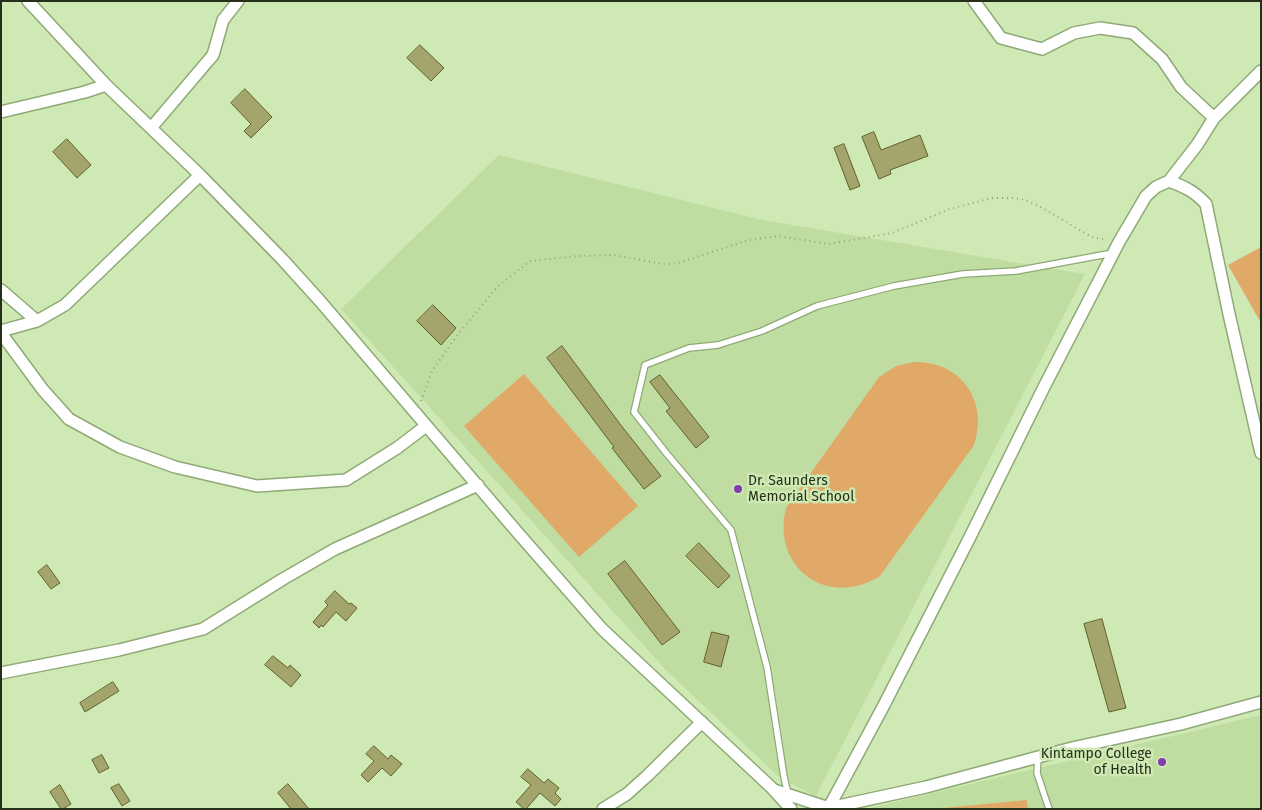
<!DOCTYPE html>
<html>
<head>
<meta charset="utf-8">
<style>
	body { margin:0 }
	#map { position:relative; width:1262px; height:810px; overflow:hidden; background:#cee9b3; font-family:"Fira Sans",sans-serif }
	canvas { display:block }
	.frame { position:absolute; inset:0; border:2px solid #252f1a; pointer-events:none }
</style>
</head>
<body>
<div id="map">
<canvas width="1262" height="810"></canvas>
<div class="frame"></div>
</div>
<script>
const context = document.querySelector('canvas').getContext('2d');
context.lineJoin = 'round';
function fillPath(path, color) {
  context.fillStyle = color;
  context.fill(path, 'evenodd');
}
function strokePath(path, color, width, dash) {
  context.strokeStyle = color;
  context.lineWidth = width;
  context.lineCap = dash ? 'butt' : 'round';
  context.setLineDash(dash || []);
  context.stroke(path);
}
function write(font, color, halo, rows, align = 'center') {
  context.font = font + ' "Fira Sans",sans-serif';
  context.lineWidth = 5;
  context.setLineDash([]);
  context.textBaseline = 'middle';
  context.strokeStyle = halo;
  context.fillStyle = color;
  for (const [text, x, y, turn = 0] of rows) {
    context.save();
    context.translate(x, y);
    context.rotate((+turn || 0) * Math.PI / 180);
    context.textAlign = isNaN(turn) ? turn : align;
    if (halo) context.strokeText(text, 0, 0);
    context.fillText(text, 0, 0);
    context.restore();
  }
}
const built = new Path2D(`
	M499,155L762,220L1085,274L816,796L780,778L664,668L341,309Z
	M1261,715V809H866Z`);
const green = new Path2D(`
	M1261,247V323L1228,265Z
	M914,362C961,361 989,401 974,445L880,576C828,609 771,568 786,508L879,377L896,366Z
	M524,374L638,506L579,557L464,426Z
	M1027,800L1028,809H933Z`);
const building = new Path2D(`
	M420,45L444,68L431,81L407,58Z
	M245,89L272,117L251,138L244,131L251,124L231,103Z
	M874,132L881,150L920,135L928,156L890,170L891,174L879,179L862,137Z
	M67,139L91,165L77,178L53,152Z
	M844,144L860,186L850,190L834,148Z
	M433,305L456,328L441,345L417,321Z
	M562,346L620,424L661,476L644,489L612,448L614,447L547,358Z
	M660,375L709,437L696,448L666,411L670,408L650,382Z
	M699,543L730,576L718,588L686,556Z
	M625,561L680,632L662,645L608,574Z
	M47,565L60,583L51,589L38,572Z
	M335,591L349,604L351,603L357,608L346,621L336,612L323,627L321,625L319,628L313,622L328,605L325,602Z
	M1102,619L1126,708L1109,712L1084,624Z
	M712,632L729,636L721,667L704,662Z
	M273,656L288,668L290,665L301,675L291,687L265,665Z
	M113,682L119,691L85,712L80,703Z
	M374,746L388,759L391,755L402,764L391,776L382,768L368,782L361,775L374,761L366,754Z
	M102,755L109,768L99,773L92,760Z
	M528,769L544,783L548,779L559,788L555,793L561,799L555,806L540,793L526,809H524L516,802L531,785L521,777Z
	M119,784L130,801L122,806L111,788Z
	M288,784L309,809H291L278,793Z
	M60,785L71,804L63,809H61L50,792Z`);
const path = new Path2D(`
	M421,401L432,371L456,337L497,287L530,261L578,256L613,255L664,264L678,263L749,240L778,236L829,244L892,233L950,209L992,198H1014L1025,200L1037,205L1092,237L1107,240`);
const service = new Path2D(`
	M1038,758L1037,773L1049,809
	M788,794L784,777L767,667L731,530L667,454L634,412L645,365L689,348L718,345L762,331L817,306L894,286L963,274L1016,271L1113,253`);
const minor = new Path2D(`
	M28,1L106,85L200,175L282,259L320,301L518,533L602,629L773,789L791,809
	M974,1L1001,38L1042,49L1074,33L1100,28L1133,33L1162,59L1181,87L1214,118
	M1261,71L1214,118L1197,145L1169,181C1185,187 1194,191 1206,204L1229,314L1261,453
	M1,112L85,92L106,85
	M151,128L213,55L223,20L238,1
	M1,290L37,321
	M1,331L37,321L65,305L200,175
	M1,333L43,390L69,419L120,447L175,467L257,486L346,480L397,448L426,426
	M1,673L119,650L203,629L283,579L335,549L478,485
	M774,790L829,808L926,787L1072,748L1181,724L1261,702
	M603,809L627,794L647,776L702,722
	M828,809L883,707L970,537L1044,387L1119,242L1146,196L1156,187L1169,181`);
const markers = [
	[738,489,5,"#833caf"],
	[1162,762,5,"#833caf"]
];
const poiNames = [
	["Dr. Saunders",748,481],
	["Memorial School",748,497],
	["Kintampo College",1152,754,"right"],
	["of Health",1152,770,"right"]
];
fillPath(built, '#bfdda1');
fillPath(green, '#e1a968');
fillPath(building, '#a3a56d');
strokePath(building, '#61612a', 1);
strokePath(service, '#8fa976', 8);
strokePath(minor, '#8fa976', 14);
strokePath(path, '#90a57b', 2, [1, 4]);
strokePath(service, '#fff', 5.5);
strokePath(minor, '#fff', 11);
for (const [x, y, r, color] of markers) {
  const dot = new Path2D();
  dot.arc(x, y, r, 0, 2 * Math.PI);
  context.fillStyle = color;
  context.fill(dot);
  strokePath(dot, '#cee9b3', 2);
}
write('14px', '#252f1a', '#cee9b3', poiNames, 'left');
</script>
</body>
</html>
